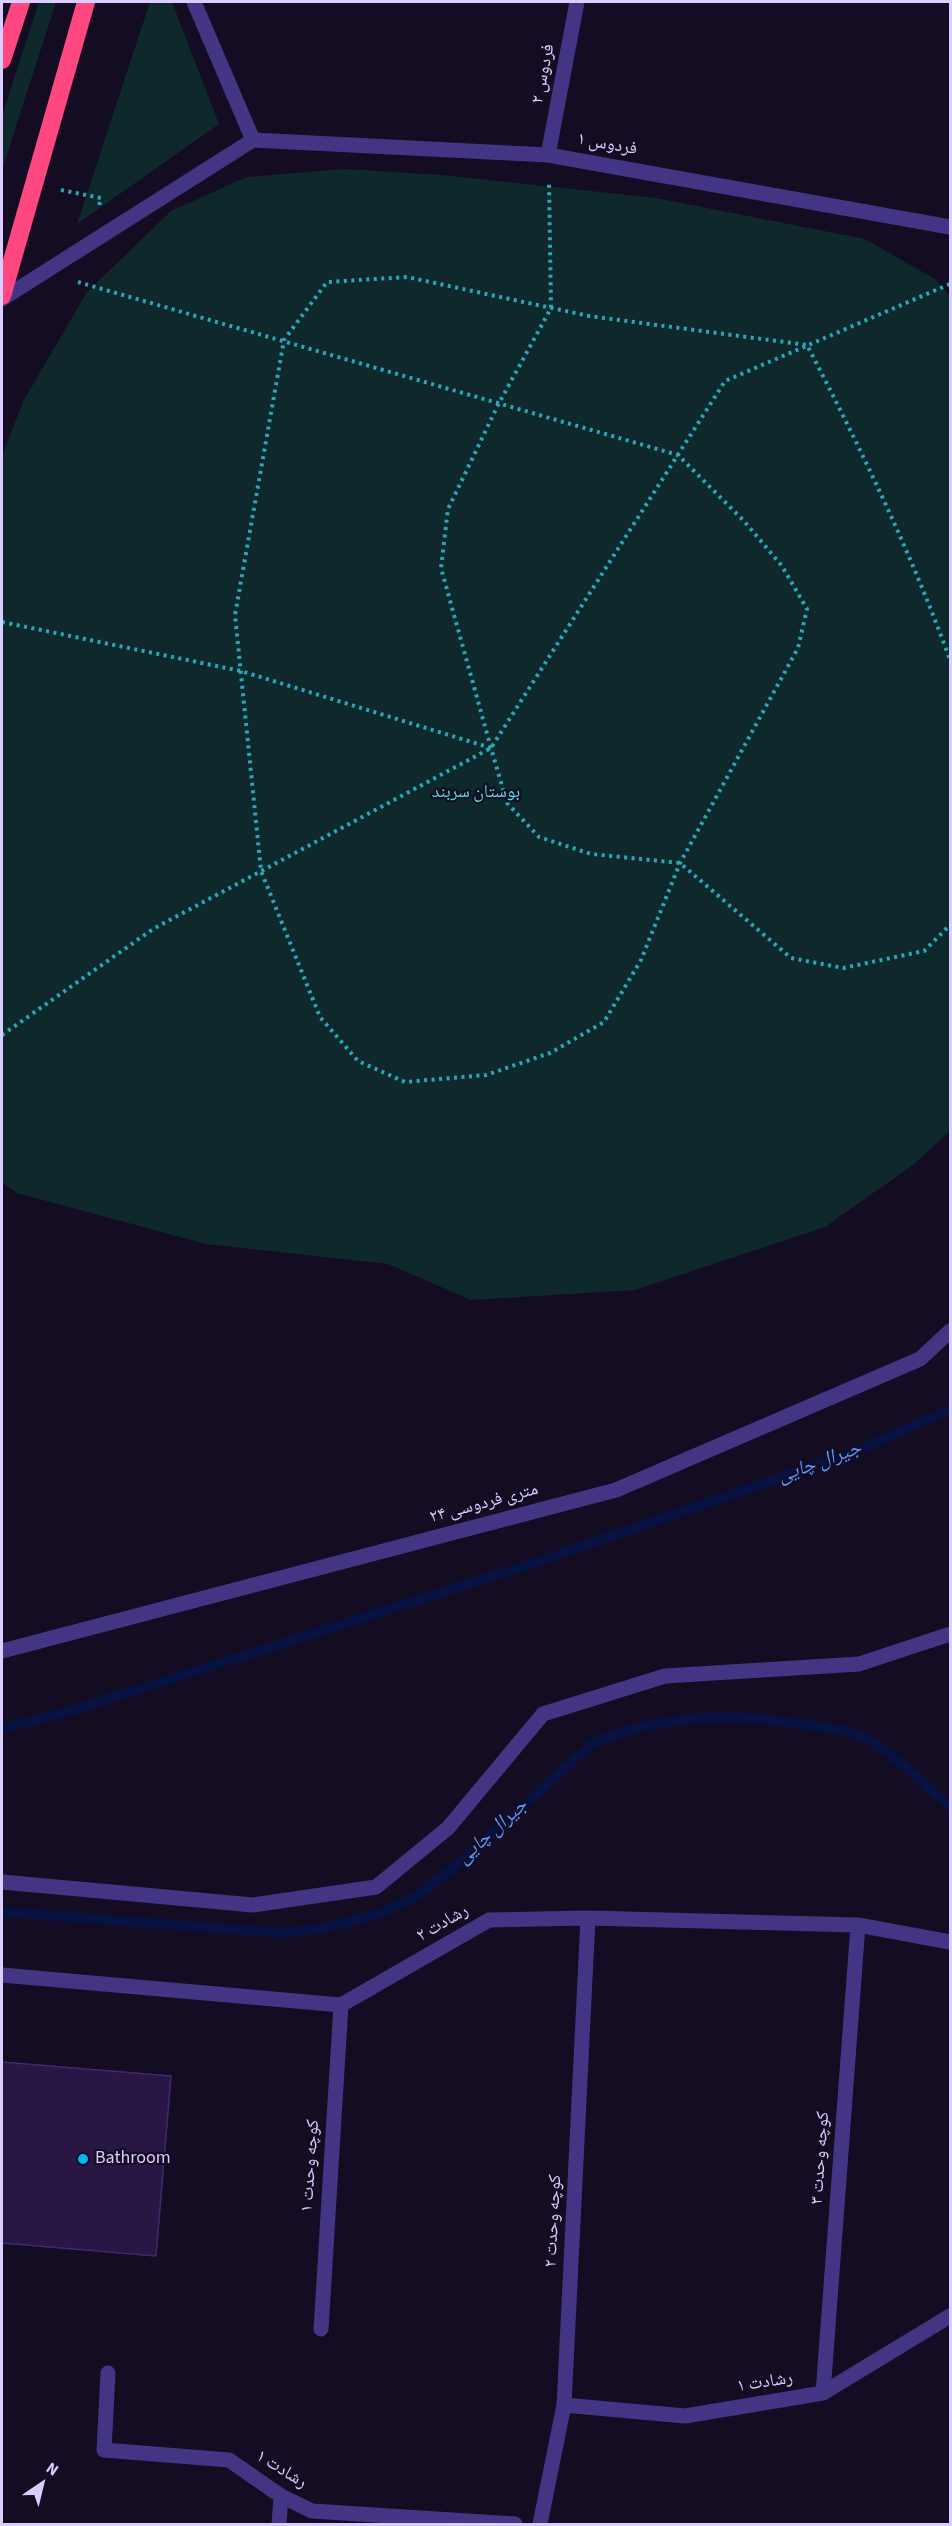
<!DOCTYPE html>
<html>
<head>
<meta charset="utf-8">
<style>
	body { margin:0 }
	#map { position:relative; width:952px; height:2526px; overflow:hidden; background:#130c22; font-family:"Source Sans 3",sans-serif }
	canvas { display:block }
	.frame { position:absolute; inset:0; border:3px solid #dbcdff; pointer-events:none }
	.north { position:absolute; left:12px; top:2454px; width:60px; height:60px; -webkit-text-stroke:4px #130c22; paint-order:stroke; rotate:35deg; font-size:16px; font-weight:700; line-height:24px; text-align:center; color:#dbcdff }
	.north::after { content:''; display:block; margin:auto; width:21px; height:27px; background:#dbcdff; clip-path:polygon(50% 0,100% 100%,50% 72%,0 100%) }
</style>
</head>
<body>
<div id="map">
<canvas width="952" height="2526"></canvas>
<div class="frame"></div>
<div class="north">N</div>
</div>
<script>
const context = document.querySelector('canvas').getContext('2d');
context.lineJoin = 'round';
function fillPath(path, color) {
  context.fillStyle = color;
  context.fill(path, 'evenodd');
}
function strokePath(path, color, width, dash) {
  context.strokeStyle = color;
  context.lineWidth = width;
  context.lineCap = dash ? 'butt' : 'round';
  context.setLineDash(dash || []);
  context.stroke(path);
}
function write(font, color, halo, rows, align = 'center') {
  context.font = font + ' "Source Sans 3","Noto Naskh Arabic",sans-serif';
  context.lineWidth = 4.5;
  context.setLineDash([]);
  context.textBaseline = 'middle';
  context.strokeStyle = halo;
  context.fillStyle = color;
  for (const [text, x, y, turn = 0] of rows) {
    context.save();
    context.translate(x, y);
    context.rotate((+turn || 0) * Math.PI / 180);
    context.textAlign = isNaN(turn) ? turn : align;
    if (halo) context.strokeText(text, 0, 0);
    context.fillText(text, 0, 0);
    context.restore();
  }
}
const green = new Path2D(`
	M39,2H56L2,170V116Z
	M150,2H172L219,124L77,224Z
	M344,169L442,175L656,198L865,239L935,279L950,296V1131L913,1165L825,1227L635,1290L471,1300L388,1264L206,1244L17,1193L2,1182V455L24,400L87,292L171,211L247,177Z`);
const stream = new Path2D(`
	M2,1729L73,1710L525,1566L857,1451L950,1409
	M2,1912L283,1933L325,1928L381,1913L415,1897L461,1862L593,1743C665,1713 732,1713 808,1725C822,1728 839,1728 853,1733C880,1741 928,1787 950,1807`);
const building = new Path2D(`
	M2,2062L171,2076L156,2256L2,2243Z`);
const path = new Path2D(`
	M61,190L101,198L99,206
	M78,282L678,455L744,521L782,566L807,609L798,648L680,863L641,960L604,1022L550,1053L486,1075L405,1082L358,1061L320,1017L261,871L235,615L284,340L327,282L407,277L589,316L807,345C860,447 911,552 950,660
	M2,622L241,671L491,748L507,803L539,837L591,854L680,863L791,958L843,968L924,951L950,925
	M491,748L441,568L448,509L498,405L551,308L549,182
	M2,1035L153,929L491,748L725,381L950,284`);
const street = new Path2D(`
	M194,2L253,140
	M253,140L548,155L950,227
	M548,155L577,2
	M2,299L253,140
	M2,1651L616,1490L920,1359L950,1331
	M2,1882L253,1905L376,1887L448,1828L543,1714L665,1676L859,1664L950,1634
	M2,1975L341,2005L489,1920L588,1918L858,1925L950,1942
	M321,2329L341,2005
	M108,2373L104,2450L229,2460L281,2496L312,2511L515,2524
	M823,2393L858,1925
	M564,2405L685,2416L823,2393L950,2316
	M279,2524L281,2496
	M540,2524L564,2405L588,1918`);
const highway = new Path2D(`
	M2,60L21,2
	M2,296L86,2`);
const markers = [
	[83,2159,6,"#00b6f8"]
];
const streetNames = [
	["فردوس ۲",544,74,-79],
	["فردوس ۱",607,145,10],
	["۲۴ متری فردوسی",484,1504,-15],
	["رشادت ۲",443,1924,-30],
	["کوچه وحدت ۳",821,2158,-86],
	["کوچه وحدت ۱",311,2166,-86],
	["کوچه وحدت ۲",554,2221,-87],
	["رشادت ۱",765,2383,-9],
	["رشادت ۱",281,2470,32]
];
const parkNames = [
	["بوستان سربند",476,793]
];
const poiNames = [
	["Bathroom",95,2159]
];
const waterNames = [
	["جیرال چایی",820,1463,-20],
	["جیرال چایی",493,1832,-42]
];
fillPath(green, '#0f282c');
strokePath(stream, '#071240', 10);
fillPath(building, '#281744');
strokePath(building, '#422871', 1.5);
strokePath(path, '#27a9b9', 4, [3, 4.5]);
strokePath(street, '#443484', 15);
strokePath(highway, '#ff4881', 18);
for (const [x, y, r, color] of markers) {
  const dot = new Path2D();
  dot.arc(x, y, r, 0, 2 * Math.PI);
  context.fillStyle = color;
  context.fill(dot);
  strokePath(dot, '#130c22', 2);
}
write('18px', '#dbcdff', '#130c22', streetNames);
write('18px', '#52e5d9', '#130c22', parkNames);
write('18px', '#dbcdff', '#130c22', poiNames, 'left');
write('italic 20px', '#5b98ff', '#130c22', waterNames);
</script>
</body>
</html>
